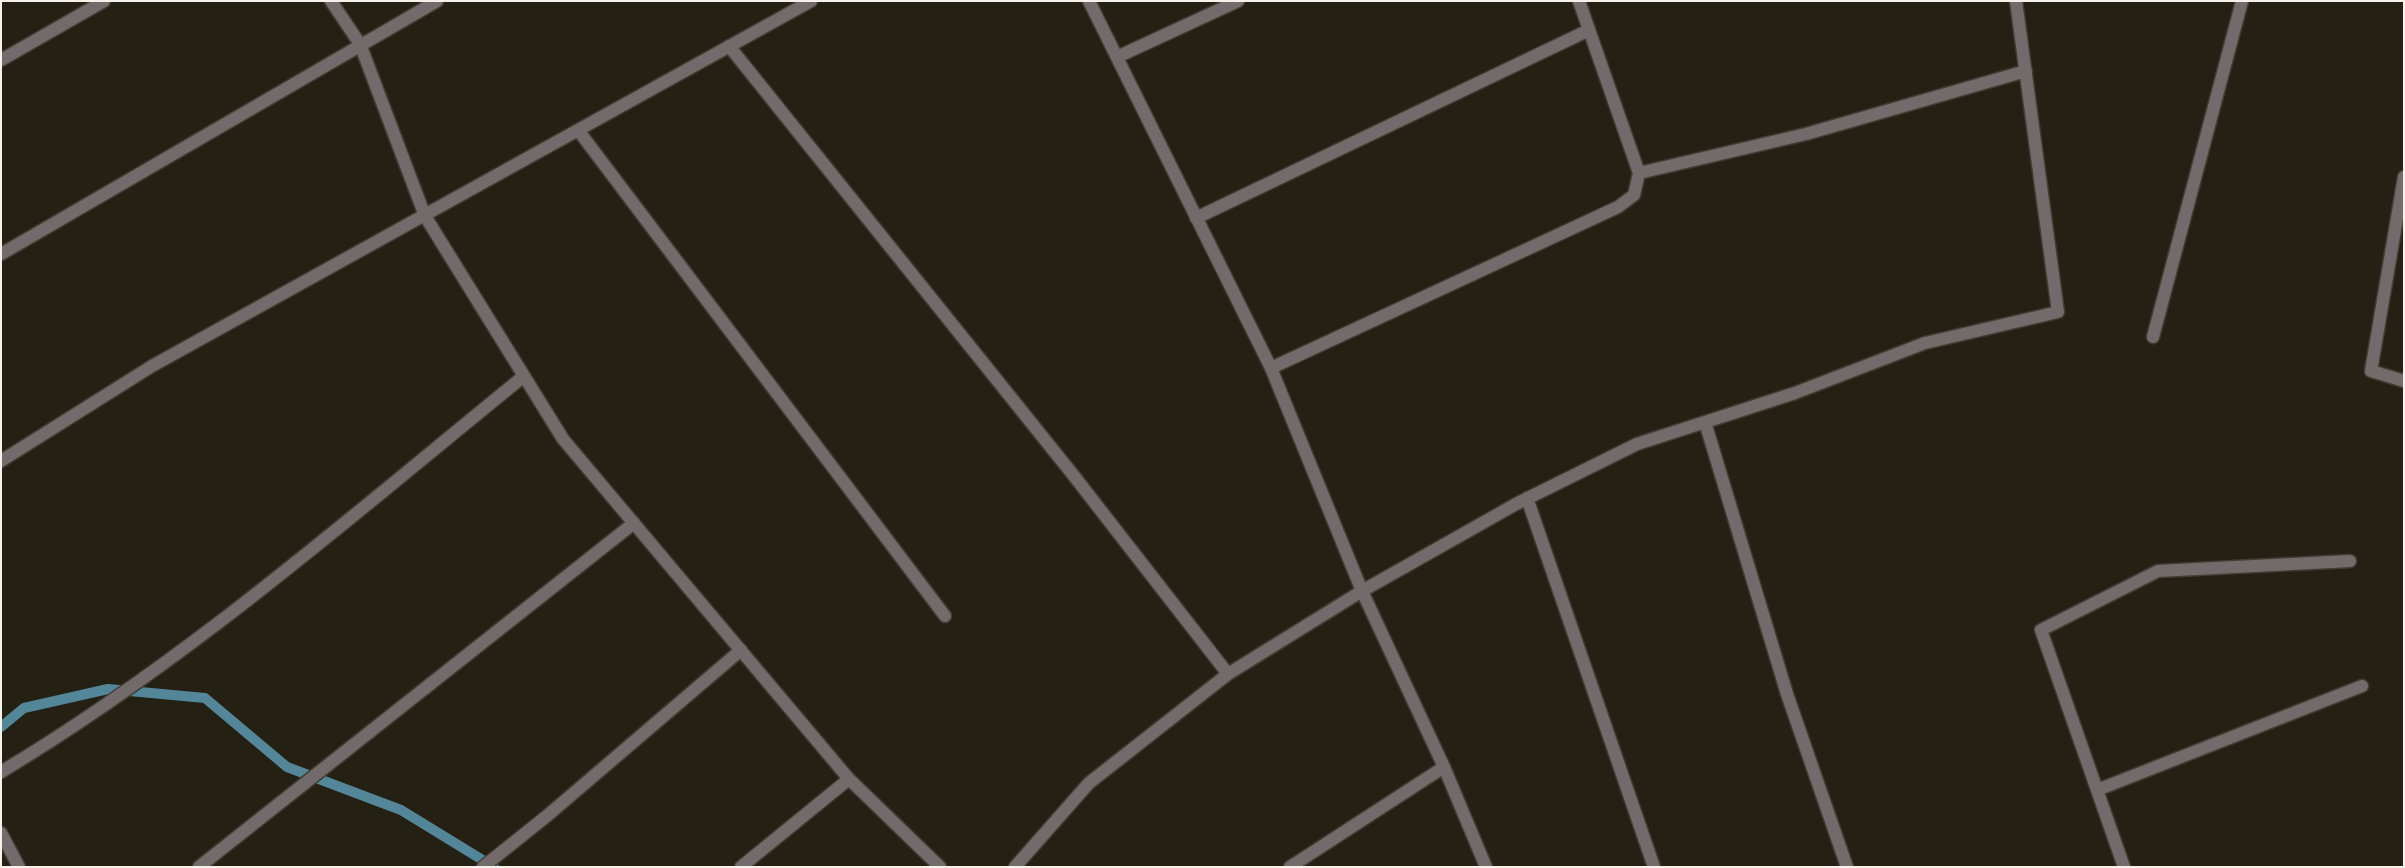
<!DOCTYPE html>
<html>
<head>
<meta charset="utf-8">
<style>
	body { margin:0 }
	#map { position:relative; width:2405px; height:868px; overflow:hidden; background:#242014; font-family:Spectral,serif }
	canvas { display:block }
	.frame { position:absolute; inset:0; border:2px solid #f4f2ea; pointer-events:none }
</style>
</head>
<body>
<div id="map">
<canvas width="2405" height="868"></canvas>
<div class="frame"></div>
</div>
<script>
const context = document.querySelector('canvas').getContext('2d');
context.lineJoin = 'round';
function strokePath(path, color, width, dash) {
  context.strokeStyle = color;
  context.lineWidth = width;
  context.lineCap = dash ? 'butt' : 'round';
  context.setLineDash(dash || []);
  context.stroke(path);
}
const stream = new Path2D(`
	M1,727L24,708L108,689L205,698L287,767L401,810L494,867`);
const minor = new Path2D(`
	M331,1L360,44L425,216L563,439L849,779L940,867
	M1089,1L1271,368L1362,591L1444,767L1486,867
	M729,46L1074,476L1228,674
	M1117,57L1238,1
	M1,60L104,1
	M578,130L945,616
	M1639,173L1806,134L2026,71
	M2404,177L2371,371L2404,381
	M1196,218L1589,30
	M1,254L437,1
	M2153,337L2242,1
	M1271,368L1618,207L1634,195L1639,173L1579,1
	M1705,422L1787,694L1847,867
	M1,461L152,366L811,1
	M1527,498L1654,867
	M1,772C188,660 355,513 524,376
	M2097,790L2362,686
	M1,833L19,867
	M199,867L634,523
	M483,867L548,815L741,650
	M741,867L849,779
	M1015,867L1089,783L1228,674L1362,591L1516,504L1637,444L1795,393L1925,343L2058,312L2016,1
	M1290,867L1444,767
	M2124,867L2041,630L2158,571L2350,561`);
strokePath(stream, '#548699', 10);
strokePath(minor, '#413d32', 15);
strokePath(minor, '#736b6b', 12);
</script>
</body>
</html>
